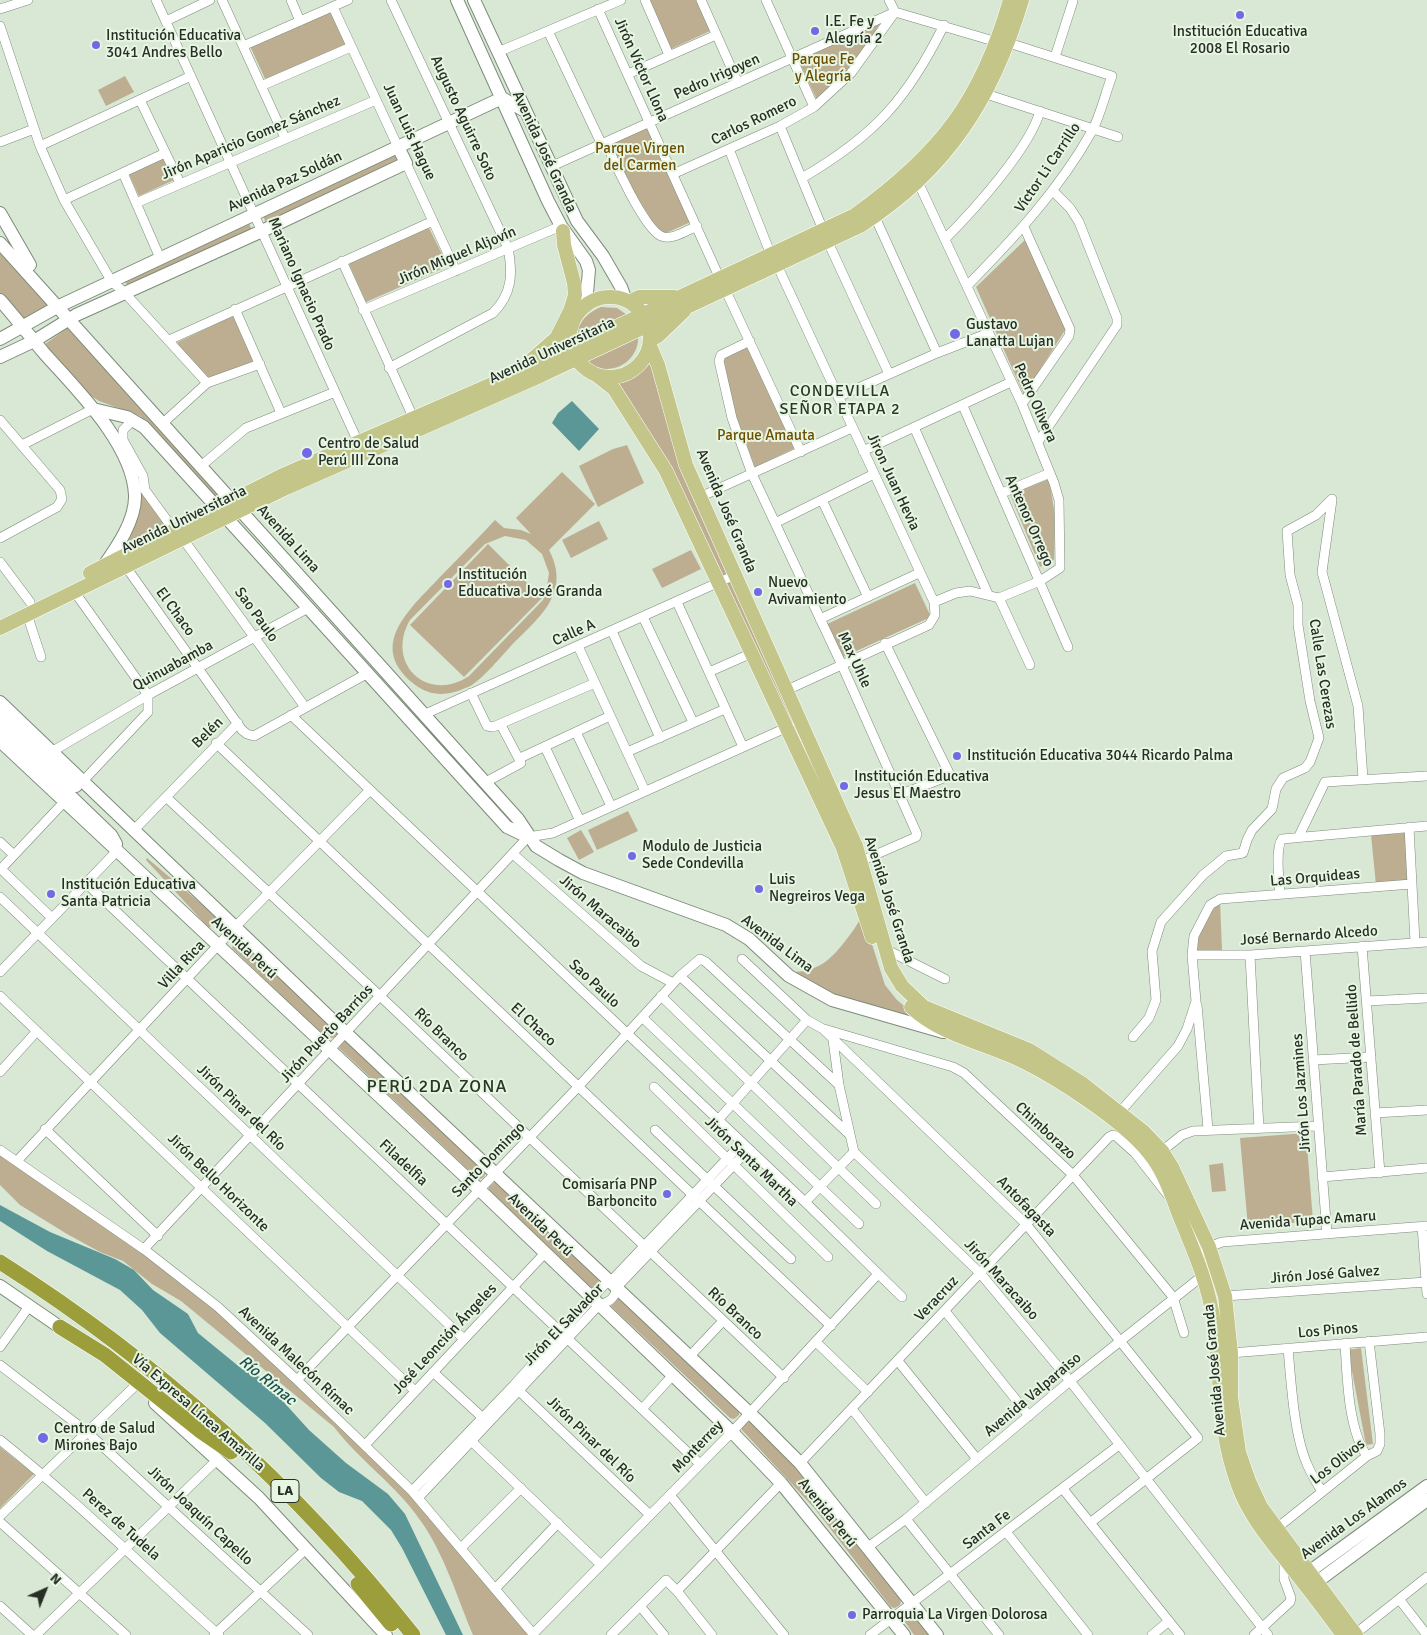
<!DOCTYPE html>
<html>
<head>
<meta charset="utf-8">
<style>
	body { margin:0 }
	#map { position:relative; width:1427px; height:1635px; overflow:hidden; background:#d8e8d5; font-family:Signika,sans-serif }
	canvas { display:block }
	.north { position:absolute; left:20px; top:1565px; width:50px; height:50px; -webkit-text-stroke:4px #e6f6e2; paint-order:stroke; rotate:44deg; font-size:14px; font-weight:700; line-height:20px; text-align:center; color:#282e26 }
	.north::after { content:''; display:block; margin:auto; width:18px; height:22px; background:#282e26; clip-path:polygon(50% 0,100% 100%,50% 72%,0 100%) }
</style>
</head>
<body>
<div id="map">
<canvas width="1427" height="1635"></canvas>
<div class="north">N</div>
</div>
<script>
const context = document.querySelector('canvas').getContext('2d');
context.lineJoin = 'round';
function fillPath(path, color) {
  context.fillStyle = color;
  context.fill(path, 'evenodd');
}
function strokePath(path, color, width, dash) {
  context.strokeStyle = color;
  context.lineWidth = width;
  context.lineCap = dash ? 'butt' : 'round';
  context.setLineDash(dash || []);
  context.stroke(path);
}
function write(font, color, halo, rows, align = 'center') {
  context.font = font + ' Signika,sans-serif';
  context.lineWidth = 4;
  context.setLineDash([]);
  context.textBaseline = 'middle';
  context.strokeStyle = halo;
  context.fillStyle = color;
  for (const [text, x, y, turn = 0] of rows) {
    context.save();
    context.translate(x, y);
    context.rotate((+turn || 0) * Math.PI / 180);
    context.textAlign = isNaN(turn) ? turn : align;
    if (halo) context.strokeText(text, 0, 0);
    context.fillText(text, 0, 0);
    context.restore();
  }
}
const green = new Path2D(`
	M647,0H696L710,31L671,49Z
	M332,8L348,43L266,81L250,46Z
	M879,23C874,51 837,81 817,100L799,61L801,59Z
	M125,76L134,92L106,106L98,90Z
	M649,127L693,221L664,234L659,232L629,184L609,145Z
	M397,154L401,162L266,223L263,216Z
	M164,158L174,180L139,196L129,174Z
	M248,221L252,230L129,286L123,280Z
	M429,228L448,266L366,302L349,264Z
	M1027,238L1067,327L1024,395L976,287Z
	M0,249L50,302L48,306L26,320L20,316L0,293Z
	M601,307L617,308L630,317L577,342C576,324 585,314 601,307Z
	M233,316L235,318L254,361L206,379L177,345L178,342Z
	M69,327L219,494L214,498L140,416L99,401L88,394L45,344Z
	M638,334C641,364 605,381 584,359Z
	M748,346L795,448L755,467L735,413L723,357Z
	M650,354L682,463L828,798L823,799L614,382L634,372Z
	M627,445L644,483L598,507L579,466L613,449Z
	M562,472L595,504L549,550C572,594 538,618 510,647C498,660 486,675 472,685C452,695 433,699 414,684C366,646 410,609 439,578C458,559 477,539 495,520L504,528L521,530L531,534L516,518ZM505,536L526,540L542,554L549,573L546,593L543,600L469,676C427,704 385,663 410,620L485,544Z
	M1049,479L1055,515L1054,560L1040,567L1010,494Z
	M139,490L168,527L121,551Z
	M599,521L608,539L571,558L562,540Z
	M488,544L542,598L464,677L410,625Z
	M691,550L701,569L662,588L652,569Z
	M915,583L931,617L841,658L825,625Z
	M628,811L638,831L597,850L588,830Z
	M581,830L594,852L579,860L567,838Z
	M1408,833L1411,882L1376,885L1371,835Z
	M147,858L218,918L209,928L146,860Z
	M1220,901L1222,950L1195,951L1199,928Z
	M863,916L885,985L897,1000L921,1020L838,1000L792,972C822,972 835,955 852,932C856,927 859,920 863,916Z
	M235,940H240L338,1034L336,1037L327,1039L232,948Z
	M346,1040L486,1173L483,1178L478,1180L476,1177L339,1048L343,1041Z
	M1306,1133L1313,1221L1248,1227L1240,1138Z
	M0,1153L141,1250L192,1289L283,1370L423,1507L458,1552L530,1635H473C457,1597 444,1553 420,1520C396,1485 360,1461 334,1427L181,1301L152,1284L123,1261L100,1252L67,1234L20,1205L0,1185Z
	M1223,1163L1226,1191L1212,1192L1209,1165Z
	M496,1181L599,1280V1283L595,1288H591L489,1190V1187Z
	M619,1298L739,1411V1415L734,1419L730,1418L611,1306Z
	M1361,1348L1373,1444L1366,1445L1348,1350Z
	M747,1422H750L795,1465L901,1600L900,1605L895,1608L891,1607L815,1509L742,1430V1427Z
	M0,1447L34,1474L0,1508Z
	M912,1613L930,1635H914L903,1619L907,1614Z`);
const water = new Path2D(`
	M572,401L599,429L579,451L552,423L558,413Z
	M0,1205L50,1232L115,1259L134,1270L153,1290L188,1314L198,1333L242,1369L262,1378L309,1430L346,1463L388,1494L405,1514L463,1635H446L402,1548L391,1530L362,1501L339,1492L321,1478L265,1423L160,1333L142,1310L120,1290L47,1251L0,1221Z`);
const street = new Path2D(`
	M156,0L358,442
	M222,0L285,138
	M291,0L300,21
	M645,0L669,55
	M701,0L738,83
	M766,0L814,107
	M889,0L895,12L997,42
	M333,7L398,147
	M0,9L28,0
	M598,9L720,279
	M166,21L210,0
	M0,26L40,146L64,200L112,282L124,292L207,383
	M548,31L602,145
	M243,46L348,0
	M498,52L621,0
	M1055,57L1073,1
	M628,74L716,35
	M261,86L351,47
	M986,94L1118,137
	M140,100L180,183
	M780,126L823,230
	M0,142L34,129
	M606,143C614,162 644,228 661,236C672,241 687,230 697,226
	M40,146L191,76
	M729,149L771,255
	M406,163L456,271
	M550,167L895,12
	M123,173L160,258
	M673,174L780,126L814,107L851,73L895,12
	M802,178C874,136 907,100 944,25
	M64,200L165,153
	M136,203L376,100
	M875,217L937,353
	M945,239C973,211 1030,148 1040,111
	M828,242L889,374
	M342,261L413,417
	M777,265L934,602
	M967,286C1014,238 1059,190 1092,131C1101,114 1105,94 1112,76L1009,43
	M725,289L801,452
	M235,309L281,413
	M363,310L561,226
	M169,340L433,221
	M750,341L721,355L719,361L732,418L752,474L841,663L917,834L916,837L861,861
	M389,368L493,313C512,294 513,274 508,248L391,0
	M838,397L937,353L989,333
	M1022,404L1069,336L1070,329L1024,227
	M963,406L1068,647
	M0,420L60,490L62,499L57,507L0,538
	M133,420L123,430V440L143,476L145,490
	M162,424L207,383L260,364
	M914,427L988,594
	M1038,442L1117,325V318L1079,222L1070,208L1053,191
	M22,445L93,409
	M863,451L1011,382
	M201,466L246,428L335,392
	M142,486L174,530
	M1002,493L1050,473
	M700,497L852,428
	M822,500L868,597
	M1332,500L1322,572L1358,706L1363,779
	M775,523L874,474
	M183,539L305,707
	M0,562L30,602
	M126,567L242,730L247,734L254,736L368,673
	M74,591L148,695V712L83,781
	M999,598L1030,665
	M677,602L743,747
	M27,614L41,657
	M643,617L693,722
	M820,619L919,573
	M612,631L660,738
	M885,643L949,773L946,777L899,795
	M578,646L645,791
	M709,672L752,653
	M787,690L929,625L935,615L934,602L956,593L970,591L999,598L1040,581L1060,568L1059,500L1054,483L1022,404L918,182
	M471,693L487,726L493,727L595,683
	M291,715L805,1202L902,1297
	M423,715L735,575
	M576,732L611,806
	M216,743L831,1326
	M545,747L580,821
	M53,751L148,695L308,608
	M627,752L725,709
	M520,758L610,716
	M484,783L521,763L501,725
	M166,797L380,996L784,1378
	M1409,827L1415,942
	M133,831L238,723
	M1299,836L1325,782L1427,776
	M0,842L14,855
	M513,854L641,966L673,983
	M1,869L52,918
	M0,870L64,802
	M86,883L700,1464
	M1280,894C1279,880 1275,849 1282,839L1427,826
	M0,897L464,1339
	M1362,946L1380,1173
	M885,949L945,979
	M1305,951L1327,1234
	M1192,955H1250L1427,942
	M1250,955L1259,1129
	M742,959L807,1020L823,1029L1026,1224L1198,1438L1090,1523
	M0,972L116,852
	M680,976L850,1135
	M0,996L415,1391
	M661,996L876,1204
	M1367,1001L1427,998
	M1197,1005L1208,1129
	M642,1017L859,1224
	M824,1029L953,1067L964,1073L1073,1175L1173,1297L1184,1333
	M1133,1037L1149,1018L1156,1000L1152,951L1161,922L1203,875L1226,856L1243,853L1247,840L1252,830L1272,809L1276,789L1283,778L1305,768L1310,762L1319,738L1310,701L1298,625V605L1290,575L1287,531L1316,515L1332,499
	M833,1040L839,1085L854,1152L980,1273L1070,1381L1268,1635
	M1313,1060L1371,1057
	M0,1072L37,1031
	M654,1087L828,1257
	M1120,1112L1178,1046L1187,1029L1196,1001L1192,955L1194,936L1210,905L1220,899L1412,884
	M1375,1113L1427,1110
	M718,1120L807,1020
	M45,1129L158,1236
	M655,1130L791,1259
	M0,1150L145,1250L218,1307L297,1380L412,1491L534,1635
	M1162,1151L1182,1135L1193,1131L1318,1126
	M17,1161L235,927L370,790
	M1322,1177L1427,1168
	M805,1202L854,1152
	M1422,1226L1427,1294
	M144,1249L528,837L553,833L790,726
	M1197,1259L1209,1247L1222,1242L1427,1226
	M1225,1296L1426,1282
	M945,1311L1029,1416
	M816,1342L868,1392
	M1345,1343C1347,1375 1348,1430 1367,1456
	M0,1347L30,1305
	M1288,1348C1291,1381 1294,1435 1307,1464C1311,1474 1317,1483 1322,1492
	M1231,1353L1427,1337
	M690,1356L723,1321
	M898,1361L977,1459
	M0,1365L87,1432L308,1635
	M433,1372L483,1418
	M297,1380L578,1087L680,976L700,959L706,962L839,1085
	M516,1388L650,1515
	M642,1409L673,1375
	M852,1409L926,1503
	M467,1437L601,1565
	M0,1440C77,1501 146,1570 219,1635
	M365,1445L545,1253
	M800,1463L1109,1137L1113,1135L1117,1137L1135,1153L1167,1194
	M1063,1489L1180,1635
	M412,1491L513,1386L604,1285L611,1281L742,1143
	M670,1495L784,1635
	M418,1498L599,1305C610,1302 615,1298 617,1287L749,1149
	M0,1516L135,1386
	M906,1519L999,1635
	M0,1522L126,1635
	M1277,1528L1367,1456L1377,1451L1380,1444V1434L1369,1341
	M1007,1533L1088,1635
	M868,1547L906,1519L1070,1381L1206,1273
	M461,1548L521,1488
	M496,1588L558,1523
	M677,1591L781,1483
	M1399,1599L1427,1635
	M0,1606L32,1635
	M640,1606L664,1635
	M533,1634L732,1432L878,1274
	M1355,1634L1427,1577
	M36,1635L218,1459
	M214,1635L307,1548
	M611,1635L666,1580L677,1591L712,1635
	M870,1635L1119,1445
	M1152,1635L1169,1621
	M1254,1635L1290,1602L1291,1598L1284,1579V1558`);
const secondary = new Path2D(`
	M457,0L548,201L561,226L586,261L589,270L587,293L577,314
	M474,0L577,221L603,256L621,287L625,298
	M0,213L30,265
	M0,243L518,819L536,846L559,860L583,873L726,925L749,939L789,976L832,1000L943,1032
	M0,300C15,317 29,335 44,353C76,389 133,444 135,495C136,520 117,547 103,567
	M0,339L59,306L502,98L525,111
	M0,357L34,341L76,315L262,231L406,163L398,147
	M93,409L127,417L144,427L507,827L528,837
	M0,702L346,1033L756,1419L800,1463L937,1635
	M0,715L76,786
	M0,728L111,835L116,844
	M0,741L486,1196L732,1432L781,1483L904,1635
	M0,1286L67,1332
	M155,1403L259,1498L386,1635
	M1302,1577L1427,1486
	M1310,1587L1427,1500`);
const primary = new Path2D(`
	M570 337a40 40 0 1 1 80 0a40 40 0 1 1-80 0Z
	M631,301L639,297H674
	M556,339L570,311L575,295L574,283L564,245L563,231
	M651,340L658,336L684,311
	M650,346L658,365L686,465L856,846L891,968L902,986L924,1007L1029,1050L1083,1084L1144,1132L1162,1151L1172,1167L1209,1247L1225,1296L1231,1353V1397L1239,1452L1249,1481L1261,1507L1356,1635
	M529,362L562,333
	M595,374L614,389L666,471L843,848L872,937
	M90,573L281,476L513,375L855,215C940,154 981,101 1010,0
	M0,628L286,488L542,375L860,226C947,171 993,98 1022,0
	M911,1007C940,1035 984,1043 1020,1060C1057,1078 1124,1121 1149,1153C1164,1171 1171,1194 1179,1215C1194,1251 1209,1285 1214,1324C1221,1379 1218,1432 1238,1485C1249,1516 1271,1541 1291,1567C1309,1589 1326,1612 1343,1635`);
const highway = new Path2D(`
	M0,1262C158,1362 297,1488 413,1635
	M60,1327L105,1355L199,1430L231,1452
	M358,1584L391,1624`);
const markers = [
	[1240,15,5,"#7469e4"],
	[815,31,5,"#7469e4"],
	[96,45,5,"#7469e4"],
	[955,334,6,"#7469e4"],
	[307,453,6,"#7469e4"],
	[448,584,5,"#7469e4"],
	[758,592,5,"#7469e4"],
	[957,756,5,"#7469e4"],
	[844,786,5,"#7469e4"],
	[632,856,5,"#7469e4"],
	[759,889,5,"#7469e4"],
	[51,894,5,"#7469e4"],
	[667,1194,5,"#7469e4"],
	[43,1438,6,"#7469e4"],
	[852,1615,5,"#7469e4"]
];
const shields = [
	[285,1491,28]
];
const shieldNames = [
	["LA",285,1491]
];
const poiNames = [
	["I.E. Fe y",825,22],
	["Alegría 2",825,39],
	["Institución Educativa",1240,32,"center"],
	["2008 El Rosario",1240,49,"center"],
	["Institución Educativa",106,36],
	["3041 Andres Bello",106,53],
	["Gustavo",966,325],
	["Lanatta Lujan",966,342],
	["Centro de Salud",318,444],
	["Perú III Zona",318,461],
	["Institución",458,575],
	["Educativa José Granda",458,592],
	["Nuevo",768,583],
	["Avivamiento",768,600],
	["Institución Educativa 3044 Ricardo Palma",967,756],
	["Institución Educativa",854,777],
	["Jesus El Maestro",854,794],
	["Modulo de Justicia",642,847],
	["Sede Condevilla",642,864],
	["Luis",769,880],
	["Negreiros Vega",769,897],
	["Institución Educativa",61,885],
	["Santa Patricia",61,902],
	["Comisaría PNP",657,1185,"right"],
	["Barboncito",657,1202,"right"],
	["Centro de Salud",54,1429],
	["Mirones Bajo",54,1446],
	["Parroquia La Virgen Dolorosa",862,1615]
];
const parkNames = [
	["Parque Fe",823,60],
	["y Alegría",823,77],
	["Parque Virgen",640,149],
	["del Carmen",640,166],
	["Parque Amauta",766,436]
];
const streetNames = [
	["Jirón Víctor Llona",641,70,66],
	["Pedro Irigoyen",717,77,-24],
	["Augusto Aguirre Soto",463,118,65],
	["Carlos Romero",754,121,-26],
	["Juan Luis Hague",409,132,65],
	["Jirón Aparicio Gomez Sánchez",251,138,-23],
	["Avenida José Granda",544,152,65],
	["Víctor Li Carrillo",1048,168,-56],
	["Avenida Paz Soldán",285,182,-25],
	["Jirón Miguel Aljovín",457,256,-23],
	["Mariano Ignacio Prado",301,284,66],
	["Avenida Universitaria",552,351,-25],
	["Pedro Olivera",1035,403,66],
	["Jiron Juan Hevia",893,482,65],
	["Avenida José Granda",726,511,67],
	["Avenida Universitaria",184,520,-26],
	["Antenor Orrego",1029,521,66],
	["Avenida Lima",288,539,48],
	["El Chaco",175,612,54],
	["Sao Paulo",256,615,54],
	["Calle A",574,633,-24],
	["Max Uhle",854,660,65],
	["Quinuabamba",173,666,-29],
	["Calle Las Cerezas",1322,674,81],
	["Belén",208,733,-45],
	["Las Orquideas",1315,878,-5],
	["Avenida José Granda",889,900,72],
	["Jirón Maracaibo",600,912,41],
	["José Bernardo Alcedo",1309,936,-4],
	["Avenida Lima",777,944,37],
	["Avenida Perú",244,948,43],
	["Villa Rica",182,965,-47],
	["Sao Paulo",594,984,43],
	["El Chaco",533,1025,43],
	["Jirón Puerto Barrios",327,1034,-47],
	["Río Branco",441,1035,44],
	["María Parado de Bellido",1357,1060,-94],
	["Jirón Los Jazmines",1302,1093,-94],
	["Jirón Pinar del Río",241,1108,44],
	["Chimborazo",1045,1131,43],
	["Santo Domingo",489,1160,-46],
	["Jirón Santa Martha",751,1162,44],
	["Filadelfia",403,1163,43],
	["Jirón Bello Horizonte",218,1183,44],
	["Antofagasta",1026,1207,46],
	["Avenida Tupac Amaru",1308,1221,-4],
	["Avenida Perú",540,1225,44],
	["Jirón José Galvez",1325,1275,-4],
	["Jirón Maracaibo",1001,1280,48],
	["Veracruz",937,1299,-47],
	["Río Branco",735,1314,43],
	["Jirón El Salvador",564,1325,-46],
	["Los Pinos",1328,1331,-5],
	["José Leonción Ángeles",445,1339,-47],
	["Avenida Malecón Rímac",296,1361,43],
	["Avenida José Granda",1215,1370,-95],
	["Avenida Valparaiso",1033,1395,-40],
	["Vía Expresa Línea Amarilla",198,1413,41],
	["Jirón Pinar del Río",591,1440,44],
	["Monterrey",698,1447,-46],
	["Los Olivos",1338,1462,-38],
	["Avenida Perú",827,1513,51],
	["Jirón Joaquín Capello",200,1516,43],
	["Avenida Los Alamos",1354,1519,-36],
	["Perez de Tudela",121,1525,42],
	["Santa Fe",987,1530,-37]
];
const neighbourhoodNames = [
	["CONDEVILLA",840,392],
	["SEÑOR ETAPA 2",840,410]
];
const waterNames = [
	["Río Rímac",267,1381,39]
];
const quarterNames = [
	["PERÚ 2DA ZONA",437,1087]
];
fillPath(green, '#bdae92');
fillPath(water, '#5c9798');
strokePath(street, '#7d8c7a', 10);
strokePath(secondary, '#7d8c7a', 14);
strokePath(primary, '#fff', 15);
strokePath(highway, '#fff', 16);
strokePath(street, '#fff', 9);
strokePath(secondary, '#fff', 12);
strokePath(primary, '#c3c589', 14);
strokePath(highway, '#9b9e3a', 15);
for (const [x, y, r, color] of markers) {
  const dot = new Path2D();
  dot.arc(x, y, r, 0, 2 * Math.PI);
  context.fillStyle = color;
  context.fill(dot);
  strokePath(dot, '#e6f6e2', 2);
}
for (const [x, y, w] of shields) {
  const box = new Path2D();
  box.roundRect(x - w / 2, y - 11.5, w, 23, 4);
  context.fillStyle = '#e6f6e2';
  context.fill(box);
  strokePath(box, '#282e26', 1);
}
write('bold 14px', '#282e26', null, shieldNames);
write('15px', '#282e26', '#e6f6e2', poiNames, 'left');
write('15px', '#6d4e00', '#e6f6e2', parkNames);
write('15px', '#282e26', '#e6f6e2', streetNames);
context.letterSpacing = '1px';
write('16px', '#2a3627', '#e6f6e2', neighbourhoodNames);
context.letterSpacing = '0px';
write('italic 16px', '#1c5152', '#e6f6e2', waterNames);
context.letterSpacing = '1px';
write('18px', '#2a3627', '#e6f6e2', quarterNames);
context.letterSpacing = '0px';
</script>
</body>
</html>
